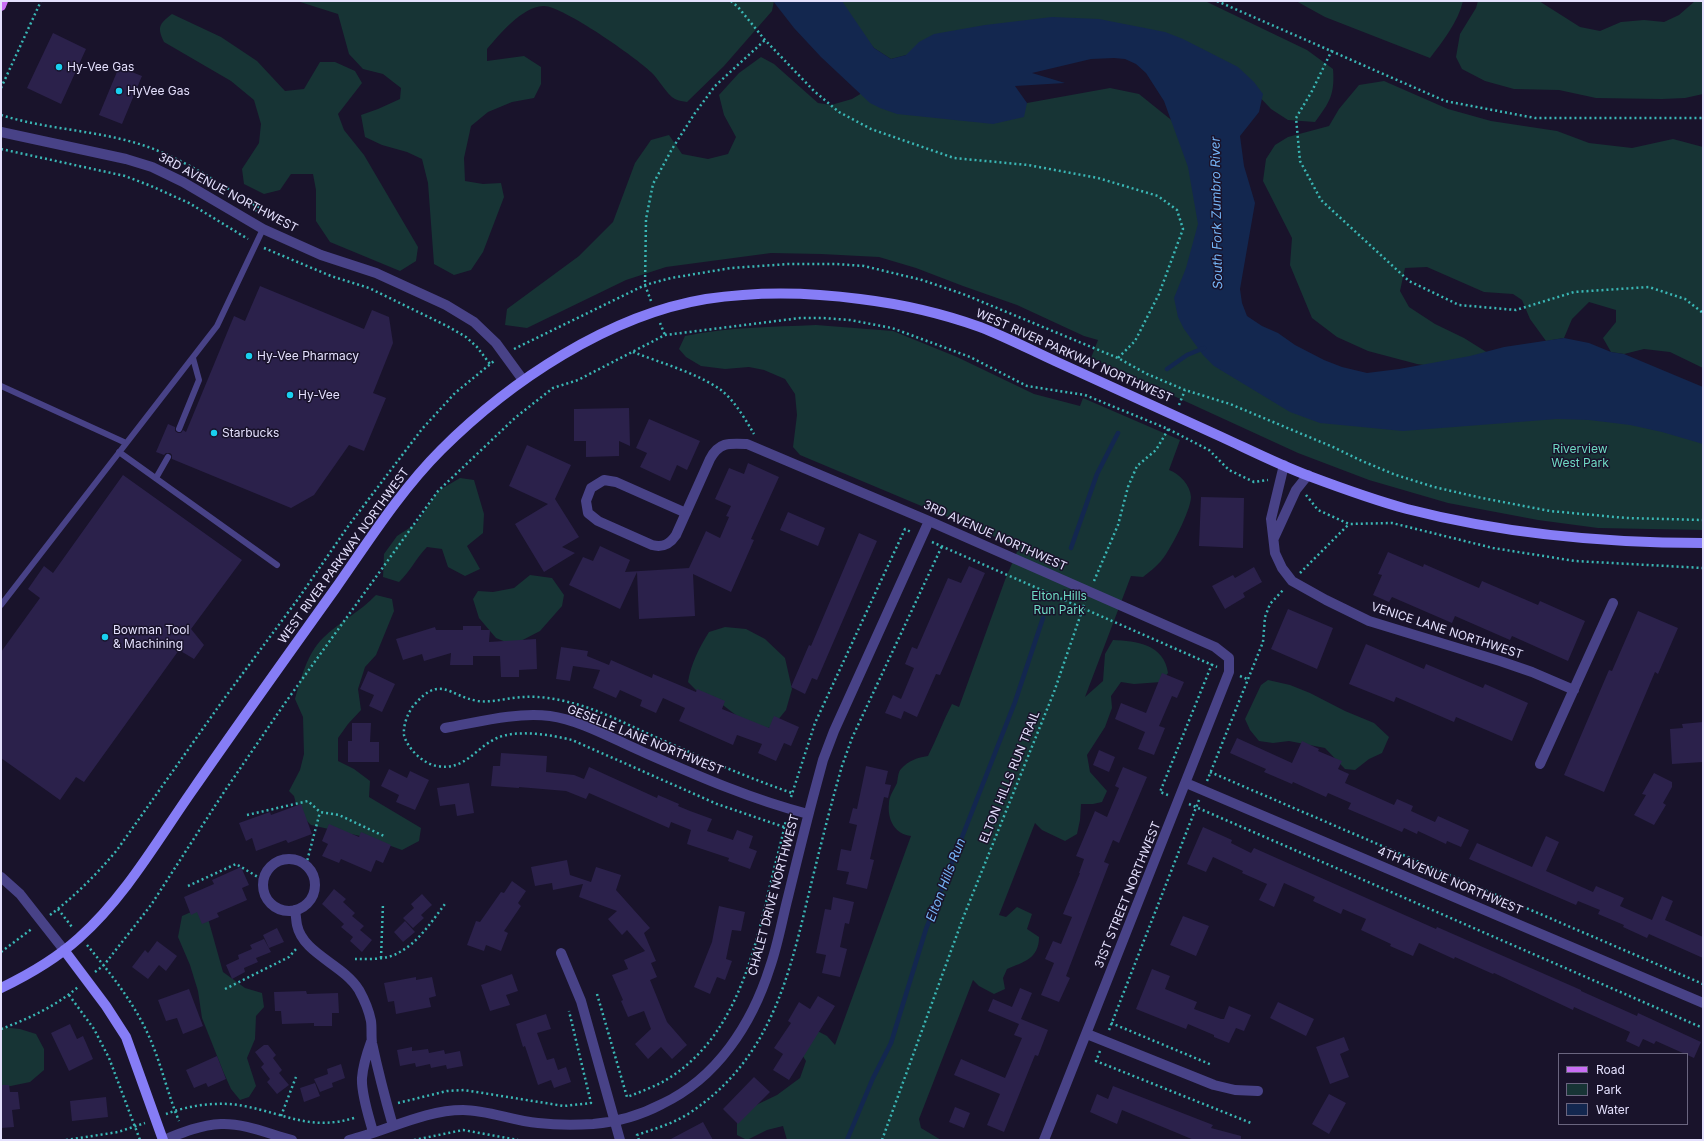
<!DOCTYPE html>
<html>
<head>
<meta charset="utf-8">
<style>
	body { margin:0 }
	#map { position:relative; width:1704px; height:1141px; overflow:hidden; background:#19132b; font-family:Inter,sans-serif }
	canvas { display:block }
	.frame { position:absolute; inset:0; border:2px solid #e4e0fd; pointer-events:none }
	.legend { position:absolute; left:1558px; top:1053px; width:130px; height:72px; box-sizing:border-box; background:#19132b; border:1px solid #6a657f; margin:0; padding:5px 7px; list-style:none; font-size:12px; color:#e4e0fd }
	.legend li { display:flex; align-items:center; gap:8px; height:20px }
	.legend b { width:20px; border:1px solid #6a657f }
</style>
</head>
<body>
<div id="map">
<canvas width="1704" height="1141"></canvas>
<div class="frame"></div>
<ul class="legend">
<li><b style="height:5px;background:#c96ef5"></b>Road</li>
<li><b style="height:11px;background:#173435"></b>Park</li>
<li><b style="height:11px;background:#13274f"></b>Water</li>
</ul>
</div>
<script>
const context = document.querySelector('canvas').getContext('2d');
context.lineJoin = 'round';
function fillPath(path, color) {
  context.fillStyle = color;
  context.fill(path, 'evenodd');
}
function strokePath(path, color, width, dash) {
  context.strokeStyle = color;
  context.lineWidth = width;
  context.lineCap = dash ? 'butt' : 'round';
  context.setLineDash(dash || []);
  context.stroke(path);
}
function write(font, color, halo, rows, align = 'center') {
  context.font = font + ' Inter,sans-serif';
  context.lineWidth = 3;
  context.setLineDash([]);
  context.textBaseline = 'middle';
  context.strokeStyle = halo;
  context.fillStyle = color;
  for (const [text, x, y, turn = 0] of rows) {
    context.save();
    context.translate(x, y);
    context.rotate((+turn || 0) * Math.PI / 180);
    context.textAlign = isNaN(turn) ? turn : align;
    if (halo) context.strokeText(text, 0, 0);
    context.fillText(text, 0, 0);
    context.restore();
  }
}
const green = new Path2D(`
	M297,1H774L772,11L724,66L687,102C683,101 679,101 675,99C667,95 658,78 651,72C637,58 560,4 543,6C522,7 500,34 487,49V61L524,56L541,67V84L534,98L512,102L488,112L471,126L464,158L465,181L483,184L501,183L504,197L483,252L471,270L454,275L434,264L428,183L422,159L407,152L382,145L365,137L361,115L378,109L400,99L401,88L383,74L363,69L349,54L338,14Z
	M835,1H1205L1307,50L1333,69C1335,94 1330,102 1315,122L1288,120L1271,109L1254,91L1185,47L922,51L891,59L874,48Z
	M1296,1H1463C1458,22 1443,41 1430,58L1325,17Z
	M1478,1H1539L1580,27L1600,31L1621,22L1644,20L1664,22L1679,15L1695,1H1703V94L1685,98L1662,99L1596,98L1559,90L1514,89L1485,81L1462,69L1456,57L1460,34L1476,8Z
	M172,14L221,37L257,61L285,91L304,89L320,62H335L355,71L362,83L338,114L344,130L364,155L418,247L416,261L400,271L330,242L316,221V190L313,174H291L280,190L264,194L244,184L242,169L259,143L261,124L254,100L231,81L164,42C157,27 159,24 172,14Z
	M761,57L774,64L818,103L831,105L852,99L867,90L1016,112L1027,103L1110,88L1139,94L1180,127L1217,287L1271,367L1703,421V530L1598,528L1538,520L1448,503L1369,480L1298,453L1091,358L1098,340L1084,336L1017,305L963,286L916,268L879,257L821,254L771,253L666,267L626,280L527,328L505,325L507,309L579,256L613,222L635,163L651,140L669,135L682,154L708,159L728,154L736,137L724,115L719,95L739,73Z
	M1384,81L1448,109L1491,121L1557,131L1589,143L1632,148L1673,139L1703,147V368L1670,352L1644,349L1624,354L1611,352L1603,338L1616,322V310L1589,302L1572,319L1564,338L1546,341L1530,319L1522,300L1513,294L1484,292L1427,267L1405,268L1400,291L1409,307L1435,324L1464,338L1488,353L1463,371L1417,364L1368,351L1337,337L1312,318L1290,265L1292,238L1263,181L1266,159L1275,145L1288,137L1329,126L1339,109L1359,85Z
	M816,325L893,331L957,357L1034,394L1080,406L1083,398L1180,440L1169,470C1180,474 1190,485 1191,497C1191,510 1170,551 1161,561C1156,567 1149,572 1143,577L1131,576L1085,697L1103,681L1105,654L1113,640C1136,641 1164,644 1168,673L1161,682L1134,684L1121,682L1111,696L1112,708L1105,727L1087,755L1090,772L1107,791L1102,802L1093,804H1081L1080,820L1077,834L1065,841L1042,830L1035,823L999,915L1006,917L1017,907L1032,914L1027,929L1039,937C1039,959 1023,962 1007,969L1003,978L1005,989L994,994L979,986L973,980L919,1119L921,1128L941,1140H787L783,1126L767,1130L747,1140L737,1135V1119L752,1107L777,1095L800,1078L806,1061L796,1045L806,1025L827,1036L835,1045L911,836C895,834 887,820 889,803C889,796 894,790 897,783C898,778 898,772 901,769C909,760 917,758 928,756C937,738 943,721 952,704L959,707L1005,580L1019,547L800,455L793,447L797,415L795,394L785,379L764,370L749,367L725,369L701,366L686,357L679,349L685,336C728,327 773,327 816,325Z
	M460,478L474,480L484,514L483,533L467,546L480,569L465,576L448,567L442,549L427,547C416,558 410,572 399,582L383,577L384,554L397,536L417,523L438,491Z
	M530,575L552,578L564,595L562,606L540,631L513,645L496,638L479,618L473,599L478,591L493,592L514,588Z
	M376,595L392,599L394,611L376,655L365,667L358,689L361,710L348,724L338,738V761L354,769L370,781L369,797L421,828L419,841L402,850L369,838L311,825L298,812L294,796L289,791L300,770L304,754L303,717L295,699C301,678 307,654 323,638C339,622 360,612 376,595Z
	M725,627L746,629L765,639L785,658L792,689L786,710L773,726L758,732L715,699L699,693L688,682C691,664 699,648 709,632Z
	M1268,680L1290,685L1310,693L1345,711L1374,723L1389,737L1382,753L1369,759L1355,770L1345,769L1325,748L1289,741L1273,743L1259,741L1250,730L1245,719L1261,685Z
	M198,909L207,915L223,972L245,988L262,993L264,1007L256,1016L255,1039L247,1058L256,1086L249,1097L240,1100L231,1089L223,1071L202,1018L198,991L190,965L178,937L182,916Z
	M1,1027L20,1029L36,1034L44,1049V1070L30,1082L1,1088Z`);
const water = new Path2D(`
	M773,1H842L874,48L891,59L906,55L919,42L934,34L985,25L1052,17L1099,19L1165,32L1183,39L1238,67L1254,82L1263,94L1259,112L1240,136L1244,166L1255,203L1240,289L1242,303L1247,316L1262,326L1278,333L1295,345L1324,360L1342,367L1367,373L1399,369L1470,356L1504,347L1564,338L1589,343L1611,352L1624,354L1703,387V444L1662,432L1630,425L1589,420L1557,419L1403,431L1320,423L1290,412L1214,366L1203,355L1184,329L1178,317L1174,298L1186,268L1198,224L1188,167L1164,101L1146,73L1136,64L1125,59L1114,58L1091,59L1032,73L1065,83L1015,86L1027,103L1024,117L993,124L897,114L880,108L870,103L821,57L794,28Z`);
const stream = new Path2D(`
	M1167,369L1187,355L1204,348
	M1071,548L1097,474L1118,433
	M847,1140L873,1078L891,1043L926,929L1015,702L1043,618`);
const building = new Path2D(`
	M53,33L86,49L61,104L27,88Z
	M119,67L142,76L122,124L99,115Z
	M260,286L364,329L372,310L389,317L393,343L373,393L386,398L364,451L349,445L314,495L291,508L172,459V455L170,453H166L164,455L156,452L168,424L175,427V431L178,433H181L183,430L186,432L234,316L245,321Z
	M629,408L630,446L619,441V456L586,457V441H574V409Z
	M649,419L700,441L687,470L677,465L670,481L640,467L647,453L636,448Z
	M527,445L571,465L555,499L579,537L562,547L575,553L544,572L515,524L548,504L509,486Z
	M748,463L779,477L751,539L754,540L731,592L693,574L695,616L639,619L637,572L620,609L569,585L583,557L593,561L600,546L630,560L625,572L689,568L706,531L720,538L729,517L726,516L731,506L715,499L729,468L744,474Z
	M123,475L242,560L191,629L204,645L194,659L179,650L84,782L76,777L60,800L1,758V652L40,598L28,589L44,566L53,573Z
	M1201,497L1244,498L1243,548L1199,546Z
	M788,512L825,528L818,546L780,530Z
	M859,533L877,541L817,680L812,678L805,694L791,687L809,645L811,646Z
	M1388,552L1423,567L1424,564L1479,588L1482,581L1538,605L1540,601L1585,621L1568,661L1512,636L1510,640L1455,616L1452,623L1392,597L1389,602L1373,595L1382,575L1378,574Z
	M969,566L985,573L940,675L936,674L917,717L904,711L901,719L885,713L893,695L901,699L914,668L905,664L912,647L917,649L948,578L961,583Z
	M1254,567L1262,582L1243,593L1245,597L1225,609L1212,586L1233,575L1235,578Z
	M1288,609L1333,628L1317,669L1271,649Z
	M1638,611L1678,628L1658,674L1655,672L1604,792L1564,775L1609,670L1612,671Z
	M463,626H481V630H490L489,642L536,639L537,669L519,670V677H501L500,656H473V665H450L451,653L424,661L422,654L403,660L396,639L435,627L436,630H463Z
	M1366,644L1424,669L1426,664L1483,688L1485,684L1528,703L1512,741L1456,717L1454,722L1396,697L1394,702L1349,684Z
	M561,647L588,651L587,656L609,665L611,660L652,678L653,674L696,692L697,689L725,701L722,709L769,728L774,716L799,727L791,746L784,743L776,761L758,753L762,744L737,735L733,745L679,721L685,708L663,698L656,713L640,706L642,700L620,690L616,698L593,688L600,670L573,666L570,681L556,679Z
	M368,671L395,684L382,712L369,706L374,695L360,689Z
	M1162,673L1184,682L1177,698L1172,696L1159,726L1165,728L1154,755L1138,749L1145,732L1115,719L1121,703L1146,713Z
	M1703,722V762L1672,764L1670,729L1683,728L1682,724Z
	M352,723H371L370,742H379V762H348V741H352Z
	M1237,738L1292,763L1302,741L1319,749L1318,751L1342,761L1338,769L1349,774L1345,783L1394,805L1397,799L1413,806L1411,811L1435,822L1438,816L1469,830L1461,847L1447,841L1446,844L1418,831L1417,834L1404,828L1402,832L1348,809L1351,803L1328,793L1326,797L1293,782L1292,784L1264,772L1266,769L1230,753Z
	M1099,750L1115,757L1109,772L1093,765Z
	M501,753L547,756L546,772L574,775L584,779L589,767L657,798L658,795L679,804L678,806L690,811L712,819L707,831L733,840L737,830L753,836L749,848L757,851L750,869L728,861L729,858L687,844L691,830L671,822L669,828L589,793L586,799L566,791L519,787V788L491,786L493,766H500Z
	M866,766L888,771L885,784L891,785L888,798L884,797L870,859L874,860L867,889L846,884L849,872L837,870L841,849L851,851L857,825L849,823L853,808L857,809Z
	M1123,767L1147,777L1119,843L1113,840L1104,862L1109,864L1066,976L1070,978L1059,1002L1041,995L1054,963L1045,959L1053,941L1061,944L1072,917L1063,914L1080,873H1079L1084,859L1076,856L1095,811L1107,817L1119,788L1115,786Z
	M389,769L407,778L410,771L429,780L415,810L396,802L399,795L381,786Z
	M1654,773L1672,782V787L1663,803L1666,805L1654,825L1634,815L1646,795L1642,794Z
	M469,783L474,813L457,816L455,804L440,806L437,788Z
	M301,804L312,834L288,843L286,840L256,851L252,838L246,841L239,823L270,812L271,815Z
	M329,824L359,837L361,832L391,845L383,863L376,860L371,872L341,859L339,863L322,856L328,844L322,841Z
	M1203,827L1232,840L1231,843L1251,853L1254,848L1436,929L1437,927L1581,990V991L1637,1016L1638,1013L1701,1042L1694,1058L1656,1041L1654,1044L1643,1039L1639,1047L1626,1041L1630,1032L1574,1007L1573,1010L1494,973L1493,974L1455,957L1454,959L1419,943L1413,956L1390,946L1391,944L1361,930L1366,919L1343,909L1341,914L1313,901L1315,897L1284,883L1274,907L1259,900L1267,884L1242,873L1243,871L1213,857L1206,872L1187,864Z
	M1546,836L1559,842L1546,871L1593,892L1596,886L1624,898L1620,906L1652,920L1662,896L1673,901L1665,920L1703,937V958L1649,934L1647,938L1623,927L1624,925L1598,914L1600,910L1578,901L1576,905L1469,859L1477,843L1532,867Z
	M567,860L570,875L591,882L596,867L621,875L616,890L650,928L644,933L656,961L651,963L657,977L650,980L667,1022L687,1045L672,1059L661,1047L648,1059L635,1044L651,1029L644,1011L628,1017L621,1001L623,1000L612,975L628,969L624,960L645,951L627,930L622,935L608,919L617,911L579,897L583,884L553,890L552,883L535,886L531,867Z
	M241,867L249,885L242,888L247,900L217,913L219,917L202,924L197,912L191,915L184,897L214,884L212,880Z
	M512,881L526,891L518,903L521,906L504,931L508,933L501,951L486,945L484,951L467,945L476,921L480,922L501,892L504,893Z
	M334,889L346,899L343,902L355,913L352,916L364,926L360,930L372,940L362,952L350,941L353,937L341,927L344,924L322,904Z
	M422,894L432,905L421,915L424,918L413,928L403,918L414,908L411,904Z
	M833,897L854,902L849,924L845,923L840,947L847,949L840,977L822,973L826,955L816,953L825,909L831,910Z
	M719,906L745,912L741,931L732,930L726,959L732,961L725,980L717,977L710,994L694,987L712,942Z
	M1183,916L1209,926L1196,956L1170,945Z
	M405,921L415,932L403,942L394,932Z
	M277,928L284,942L269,948L263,935Z
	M264,939L271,952L256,958L255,956L258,962L244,968L245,972L232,979L226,965L239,959L238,955L252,949L250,945Z
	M157,941L177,956L166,971L159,965L148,979L132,967L145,950L148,953Z
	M1152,969L1170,976L1165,989L1197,1002L1194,1009L1221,1019H1224L1229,1006L1251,1015L1244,1031L1236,1028L1229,1043L1214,1037V1035L1188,1024L1186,1029L1136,1009Z
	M512,974L518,991L506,995L510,1005L490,1011L481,985Z
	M416,977V980L432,977L436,996L429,998L431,1007L396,1014L394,1001L388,1002L384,983Z
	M1020,988L1032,993L1021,1019L1048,1030L1038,1056L1035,1055L1004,1132L987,1125L1000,1094L954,1075L961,1059L1005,1078L1022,1038L1014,1035L1019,1024L988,1011L993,999L1012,1007Z
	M189,989L203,1026L183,1034L177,1018L166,1021L158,1000Z
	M306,991L307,994L338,993L339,1013H332V1026H314V1023L282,1024L281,1011H275L274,992Z
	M818,996L835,1006L789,1080L773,1070L783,1054L774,1048L791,1023L788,1021L799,1002L810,1009Z
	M1278,1002L1314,1019L1306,1036L1270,1018Z
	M546,1014L551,1029L537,1033L547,1060L554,1058L558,1070L566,1067L571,1082L554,1088L551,1080L538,1085L525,1046L523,1047L516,1024Z
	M70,1024L77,1039L83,1036L93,1059L69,1071L51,1033Z
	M1344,1037L1349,1050L1340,1054L1349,1077L1330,1084L1316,1047Z
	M264,1045H268L276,1055L273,1058L282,1070L279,1073L289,1085L277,1094L267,1082L270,1079L261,1067L264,1064L255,1052Z
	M412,1047V1051L428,1049L429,1053L444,1050L445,1054L460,1051L463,1066L447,1069L446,1065L431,1068L430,1064L416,1067L415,1063L400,1066L397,1050Z
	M217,1056L226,1079L208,1087L206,1083L194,1088L186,1070Z
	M341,1064L345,1078L332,1083L333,1087L320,1092L314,1079L328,1074L327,1069Z
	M754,1077L770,1092L738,1124L723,1109Z
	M315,1083L320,1096L304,1102L300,1088Z
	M1,1085H9L10,1092H18L20,1109L12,1110L14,1127L1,1128Z
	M1113,1086L1213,1125L1211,1128L1241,1136V1140H1194L1122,1110L1117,1124L1090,1112L1097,1094L1108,1099Z
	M1329,1094L1346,1103L1329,1134L1312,1124Z
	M106,1097L108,1117L72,1121L70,1101Z
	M955,1107L970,1113L964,1128L949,1122Z
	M703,1122L713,1140H669Z`);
const path = new Path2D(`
	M731,1L738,7L765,40L814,91L839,112L871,129L954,158L1028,165L1098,178L1158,196L1177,210L1183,229L1159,294L1135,341L1118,358
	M1217,1L1445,101L1535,118H1703
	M1332,50L1312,91L1296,118L1300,161L1321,200L1409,281L1459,305L1516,310L1574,292L1649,287L1685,299L1703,313
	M1,88L41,1
	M1,115C45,129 92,130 136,143C180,156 218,183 258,207L255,211
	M1,149L125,176L151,186L189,203L248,239
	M264,248L331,276L369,288L447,326L466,337L477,347L490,364
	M651,301L645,285L646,219L653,184L672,149L695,113L715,86L765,40
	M660,323L665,335
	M514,349L645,285L671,278L731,268L789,264H837L864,266L922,280L963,294L1118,358L1147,374L1185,390L1230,404L1333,447L1362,461L1396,475L1434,487L1482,498L1550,511L1626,518L1703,520
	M633,352C661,363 697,373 721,390C735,401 745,419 754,434
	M1179,405L1185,390
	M1306,495L1318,510L1349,524L1392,523L1493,548L1575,561L1703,568
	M932,542L1217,667
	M1300,573L1349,524
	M1094,581L1118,525L1128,487L1137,466L1156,450L1169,428
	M1240,676L1247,679
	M1210,772L1703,984
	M1207,781L1263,642L1265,617L1270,604L1284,589
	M1168,795L1160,792L1212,664
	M791,797L815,723L905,529L911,532
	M1189,804L1703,1028
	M247,815L308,801L320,812L339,815L386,837
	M784,827L717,804L572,740C552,735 517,729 497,738C475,748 465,771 437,766C423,764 407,748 404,735C403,725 408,712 414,705C441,674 448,696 478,701C494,703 510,697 525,697C540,696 558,699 572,703C600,710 626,724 651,735C698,756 743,776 792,793
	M306,865L320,812
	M188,886L236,864L263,880
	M58,909L72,927
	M50,915C75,896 96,875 117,850L226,696L298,599L349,525L422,429L455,393L494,361
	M87,945C111,974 136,1005 151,1041C162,1067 168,1095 179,1121
	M1,952L33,928
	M381,958L383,903
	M355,959C369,959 386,960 398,953C418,943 432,921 445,904
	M95,972L104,965L151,905L224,792L285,703L438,491L516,417L553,388L578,380L665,335L800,318H823L850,320L892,328L970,357L1027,386L1085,395L1168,429L1209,450L1229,470L1254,482L1268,480
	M225,989L289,957L297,948
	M597,994L627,1097C640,1092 654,1087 666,1080C729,1042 750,969 766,903C772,875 780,848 786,820
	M69,995L94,1029L109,1058L140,1140
	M1111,1023L1212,1065
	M1,1029C28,1019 56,1006 78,987
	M1109,1030L1199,800
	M1100,1051L1096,1061L1251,1123
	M398,1103L447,1091L464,1090L564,1106L591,1103L569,1011
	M166,1114C189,1105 220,1101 244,1106C286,1114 312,1132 357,1117
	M281,1116L296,1077
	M66,1140L118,1132L145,1123
	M414,1140L463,1130L518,1140
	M639,1140L637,1135C654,1129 672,1124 688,1114C766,1063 787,986 807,901C818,856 829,811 842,766L852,738L942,546
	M882,1140L963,918L1054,692L1085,602`);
const lane = new Path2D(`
	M1,386L126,443
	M179,429L199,380L193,358
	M119,452L277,565
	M156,478L168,457
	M1,605L217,326L263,229`);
const street = new Path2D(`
	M1,132L126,159L152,167L183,182L263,229L321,255L376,273L446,305L474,322L496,343L523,380
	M1284,465L1271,519L1275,553L1282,568L1292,581L1326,600L1369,621L1500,661L1532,672L1574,690
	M686,513L616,482L604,480L591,488L586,501L588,513L598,521L652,545C663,548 670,544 676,535L710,459C719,442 729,443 747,444L929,521L1215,647L1229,658V672L1044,1140
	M1274,538L1296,490L1308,475
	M445,728C479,722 515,712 550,716C580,720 613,739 641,751C696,775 750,799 808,814
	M1540,764L1613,603
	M1186,783L1703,1003
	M263 885a26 26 0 1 1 52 0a26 26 0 1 1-52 0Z
	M1,877L20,894L64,950
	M295,910C296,915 296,920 297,925C303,954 343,964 359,990C364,999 369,1011 371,1021C372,1028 371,1036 372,1043C378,1071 385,1098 393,1126
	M561,953L581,1001L620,1140
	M1087,1034L1214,1085L1235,1090L1258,1091
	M371,1042C367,1053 363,1065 362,1078C361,1094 369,1117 373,1132
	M164,1140C183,1132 201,1125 221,1124C245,1123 269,1134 292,1140
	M349,1140C387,1131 424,1110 463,1110C488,1110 513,1121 538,1123C556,1125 575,1125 593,1124C617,1122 641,1115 662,1104C717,1078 752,1024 770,967C778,944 782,920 788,897C797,860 806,823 816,786L823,760L834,731L929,521`);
const secondary = new Path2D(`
	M64,950L106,1006L126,1037L163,1140
	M1,988C28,975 57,958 79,938C125,897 157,841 192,791C239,723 287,656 335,589C368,542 400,491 441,450C510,381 609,315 706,299C758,291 809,292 860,299C901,304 941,313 980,327C1006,337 1031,350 1055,361C1109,386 1162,410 1215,434C1246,448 1277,464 1309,476C1341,488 1374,500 1407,509C1504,534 1603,543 1703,543`);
const primary = new Path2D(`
	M1,6L3,1`);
const markers = [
	[59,67,4,"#19d0ef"],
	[119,91,4,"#19d0ef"],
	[249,356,4,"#19d0ef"],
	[290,395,4,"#19d0ef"],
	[214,433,4,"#19d0ef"],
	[105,637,4,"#19d0ef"]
];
const poiNames = [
	["Hy-Vee Gas",67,67],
	["HyVee Gas",127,91],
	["Hy-Vee Pharmacy",257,356],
	["Hy-Vee",298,395],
	["Starbucks",222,433],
	["Bowman Tool",113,630],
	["& Machining",113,644]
];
const streetNames = [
	["3RD AVENUE NORTHWEST",228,193,28],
	["WEST RIVER PARKWAY NORTHWEST",1074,356,24],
	["3RD AVENUE NORTHWEST",995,536,24],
	["WEST RIVER PARKWAY NORTHWEST",344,556,-54],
	["VENICE LANE NORTHWEST",1447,631,18],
	["GESELLE LANE NORTHWEST",645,740,22],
	["ELTON HILLS RUN TRAIL",1010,777,-68],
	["4TH AVENUE NORTHWEST",1450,881,23],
	["CHALET DRIVE NORTHWEST",774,895,-75],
	["31ST STREET NORTHWEST",1128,895,-68]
];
const parkNames = [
	["Riverview",1580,449],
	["West Park",1580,463],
	["Elton Hills",1059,596],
	["Run Park",1059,610]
];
const waterNames = [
	["South Fork Zumbro River",1217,213,-91],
	["Elton Hills Run",946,880,-69]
];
fillPath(green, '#173435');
fillPath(water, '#13274f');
strokePath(stream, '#13274f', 4.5);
fillPath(building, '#2b214b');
strokePath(path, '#3ab7b5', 2.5, [2, 3]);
strokePath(lane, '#484287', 6);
strokePath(street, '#484287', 10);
strokePath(secondary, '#867df6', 10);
strokePath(primary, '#c96ef5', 10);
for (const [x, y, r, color] of markers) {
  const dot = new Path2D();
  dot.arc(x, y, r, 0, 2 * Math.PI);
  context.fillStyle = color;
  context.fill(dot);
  strokePath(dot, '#19132b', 1.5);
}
write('12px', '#e4e0fd', '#19132b', poiNames, 'left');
write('12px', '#e4e0fd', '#19132b', streetNames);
write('12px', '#6fdac4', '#19132b', parkNames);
write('italic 13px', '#75b4f6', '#19132b', waterNames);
</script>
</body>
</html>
